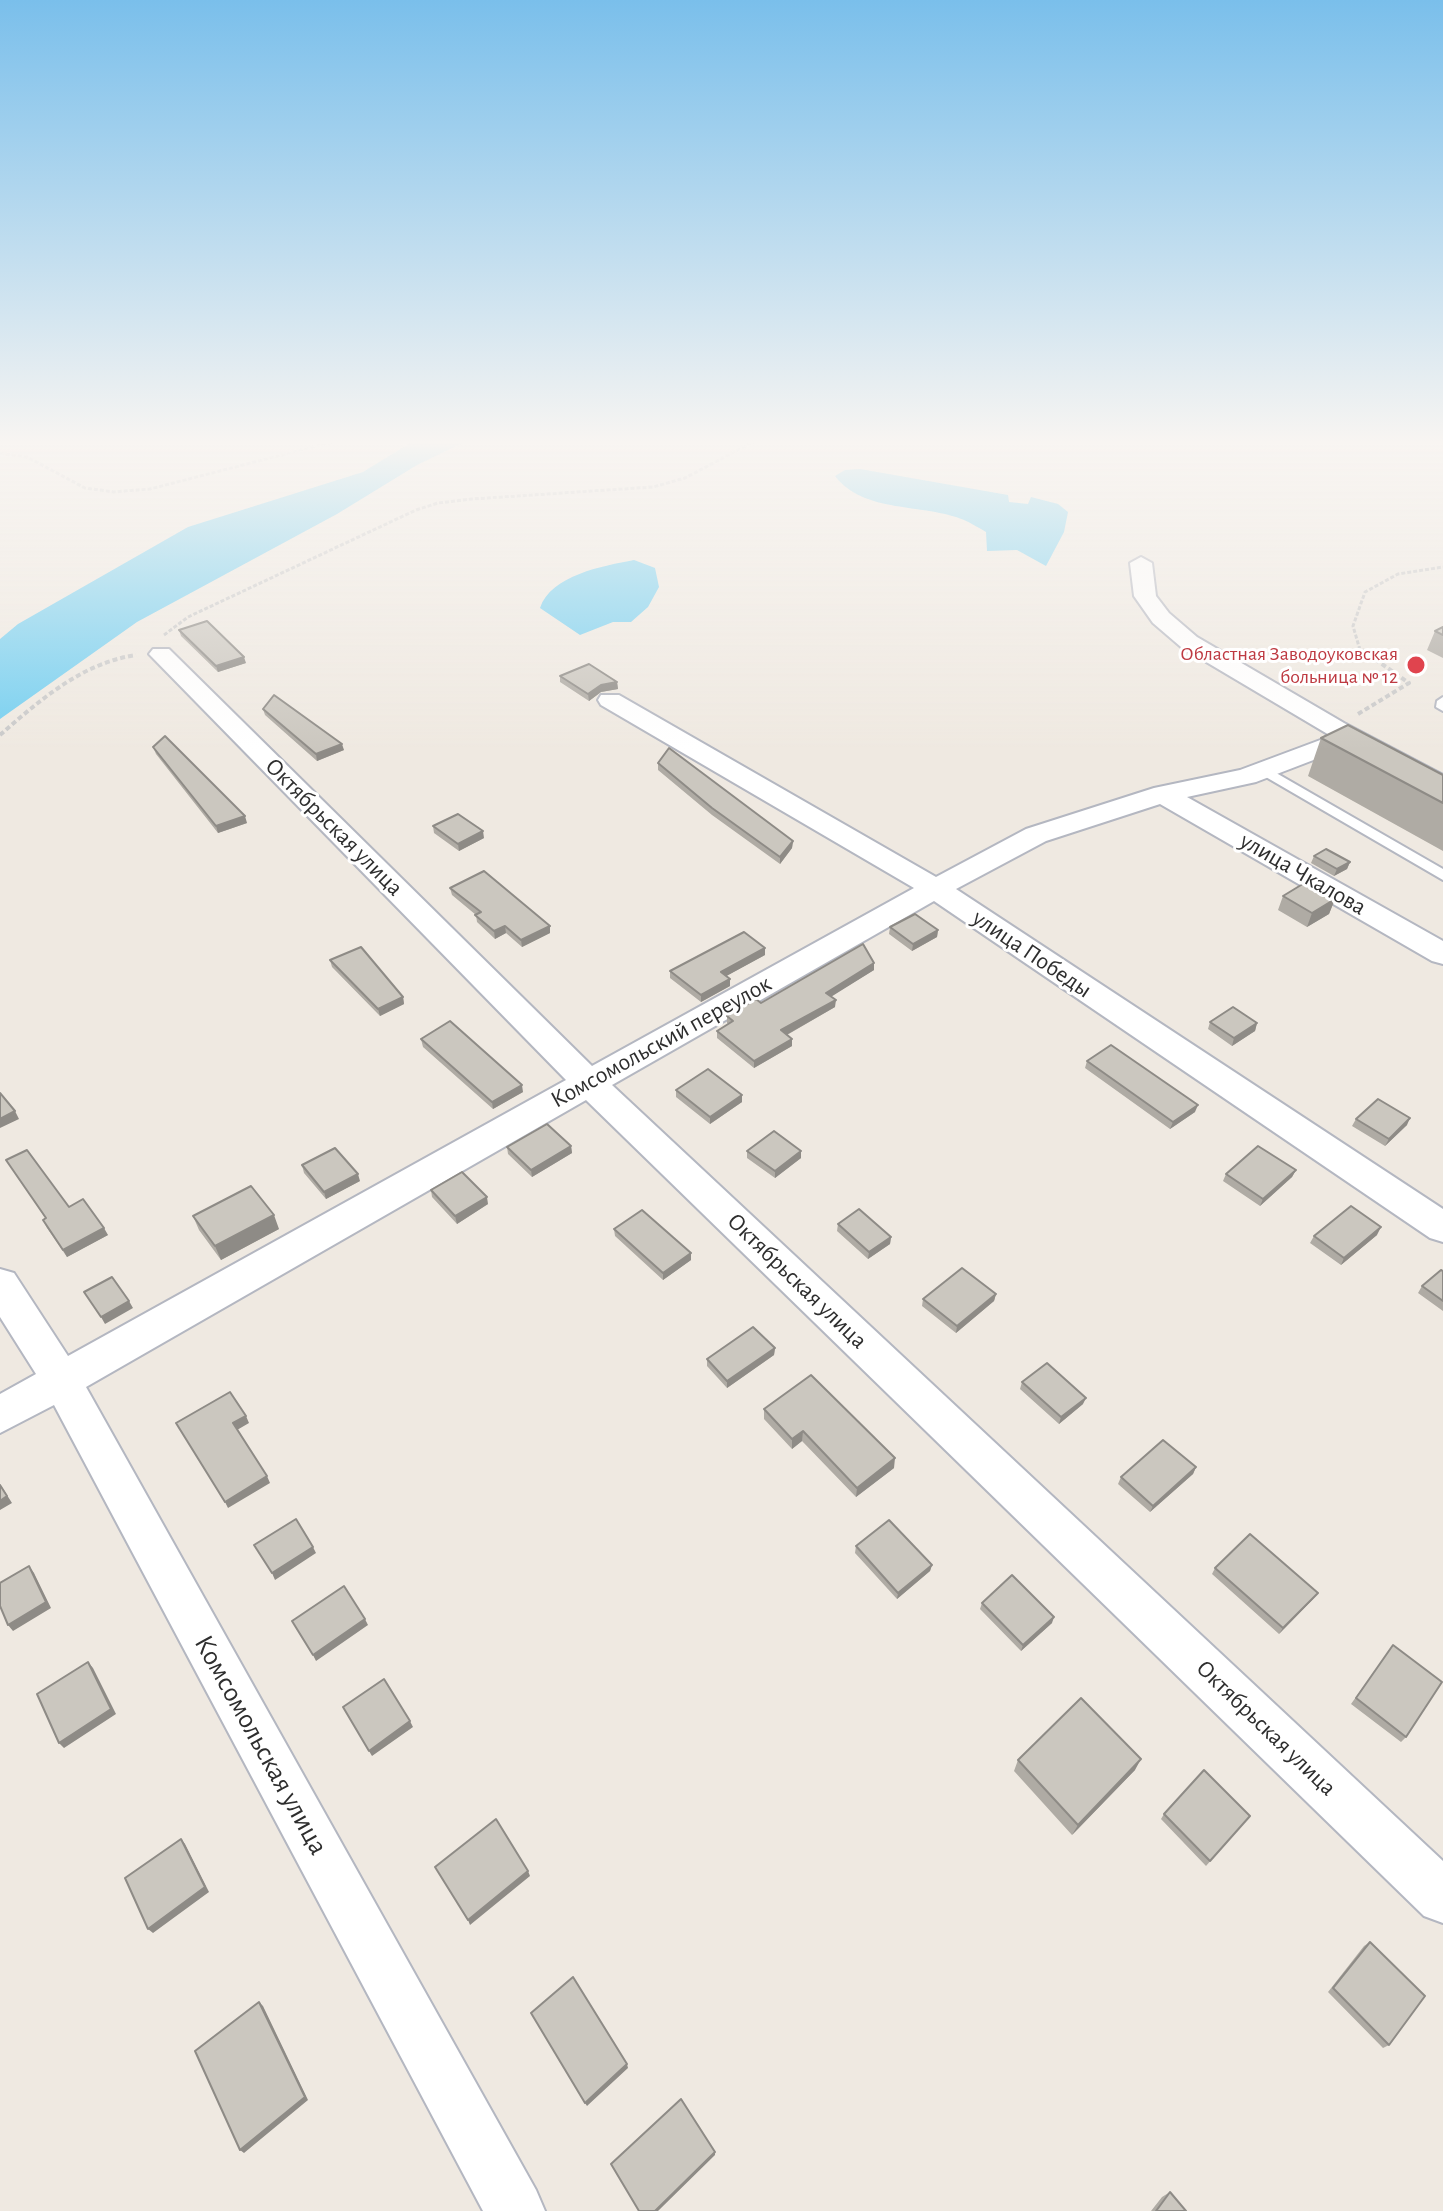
<!DOCTYPE html>
<html>
<head>
<meta charset="utf-8">
<style>
	body { margin:0 }
	canvas { display:block; background:#efe9e1 }
</style>
</head>
<body>
<canvas width="1443" height="2211"></canvas>
<script>
const context = document.querySelector('canvas').getContext('2d');
context.lineJoin = 'round';
function fillPath(path, color) {
  context.fillStyle = color;
  context.fill(path, 'evenodd');
}
function strokePath(path, color, width, dash) {
  context.strokeStyle = color;
  context.lineWidth = width;
  context.lineCap = dash ? 'butt' : 'round';
  context.setLineDash(dash || []);
  context.stroke(path);
}
function write(font, color, halo, rows, align = 'center') {
  context.font = font + ' "Alegreya Sans",sans-serif';
  context.lineWidth = 6;
  context.setLineDash([]);
  context.textBaseline = 'middle';
  context.strokeStyle = halo;
  context.fillStyle = color;
  for (const [text, x, y, turn = 0] of rows) {
    context.save();
    context.translate(x, y);
    context.rotate((+turn || 0) * Math.PI / 180);
    context.textAlign = isNaN(turn) ? turn : align;
    if (halo) context.strokeText(text, 0, 0);
    context.fillText(text, 0, 0);
    context.restore();
  }
}
const water = new Path2D(`
	M415,440H469L417,465L337,514L137,622L0,719V639L18,624L188,527L363,472Z
	M860,469L1008,495L1009,502L1028,504L1031,497L1058,504L1068,512L1064,532L1046,566L1017,550L987,551L986,532C979,528 971,523 964,520C924,503 864,514 835,476L845,470Z
	M634,560L655,568L659,587L648,607L631,622H613L580,635L540,608C551,575 603,566 634,560Z`);
const pathFar1 = new Path2D(`
	M0,453L27,457L85,488L114,492L150,489L340,440
	M164,635L188,617L416,510L438,503L472,499L653,487L685,478L757,440
	M1360,650L1353,626L1365,592L1398,574L1443,567`);
const path = new Path2D(`
	M1358,714L1409,683L1359,648
	M0,735C40,700 82,663 136,655`);
const service = new Path2D(`
	M1443,697V711L1436,707L1437,701Z
	M1264,766L1443,869V880L1259,773V767Z`);
const minor = new Path2D(`
	M1141,557L1152,563L1156,596L1169,613L1197,637L1344,723L1443,775V794L1350,746L1256,782L1187,797L1443,941V964L1432,961L1160,804L1046,841L956,889L1443,1209V1242L1430,1238L934,901L612,1085L1443,1861V1923L1424,1916L586,1100L86,1387L536,2190L545,2211H483L54,1405L0,1433V1394L36,1374L0,1317V1269L14,1273L68,1356L566,1080L149,654L153,649H169L592,1066L914,888L601,705L598,700L601,695H619L936,877L1026,829L1154,788L1240,770L1331,736L1181,647L1153,623L1134,596L1130,563Z`);
const wall = new Path2D(`
	M1443,627V658L1427,650L1435,631Z
	M179,630L246,663L218,672L181,636Z
	M560,676L617,682L618,689L601,692L589,701L560,682Z
	M263,709L344,750L317,761L265,715Z
	M1321,738L1443,775V851L1308,776Z
	M153,747L247,823L218,833L156,754Z
	M658,763L793,841L792,848L780,864L712,815L658,770Z
	M433,826L484,838L459,851L434,833Z
	M1314,856L1350,862L1347,869L1334,876L1311,863Z
	M450,888L550,933L522,947L506,933L495,939L477,922L476,915L452,895Z
	M1283,896L1335,899L1329,914L1307,927L1278,910Z
	M890,927L938,930L937,937L912,951L889,934Z
	M765,955L726,976L730,979V986L701,1002L670,978V971Z
	M330,960L403,997L404,1004L380,1016L332,967Z
	M874,963V970L831,996L835,1007L787,1035L792,1046L754,1068L717,1038V1031L728,1024L727,1023V1016Z
	M1210,1022L1257,1023L1255,1031L1232,1046L1208,1029Z
	M421,1039L523,1092L493,1109L423,1047Z
	M1087,1061L1195,1112L1170,1129L1085,1068Z
	M676,1090L742,1095V1102L710,1124L676,1097Z
	M1356,1119L1407,1125L1385,1146L1352,1126Z
	M571,1146L572,1153L532,1177L508,1154L507,1147Z
	M747,1151H801V1158L775,1178L747,1158Z
	M6,1160L69,1207L108,1235L67,1257L47,1228L43,1220L46,1219Z
	M302,1165L360,1181L326,1199L304,1173Z
	M1296,1170L1292,1177L1260,1206L1223,1181L1226,1174Z
	M431,1190L488,1204L457,1224L432,1197Z
	M193,1216L279,1229L221,1260L199,1230Z
	M838,1224L891,1237L890,1244L868,1259L837,1231Z
	M614,1229L691,1260L663,1280L615,1236Z
	M1377,1235L1341,1265L1310,1243L1314,1236Z
	M1443,1271V1311L1418,1293L1422,1286Z
	M996,1294L994,1301L956,1333L922,1306L923,1299Z
	M775,1348L774,1355L727,1388L707,1366V1359Z
	M1022,1382L1083,1404L1059,1424L1020,1389Z
	M764,1409L894,1468L856,1497L802,1441L792,1449L764,1419Z
	M1196,1467L1193,1474L1150,1512L1118,1484L1121,1477Z
	M856,1546L932,1565L930,1571L897,1599L855,1553Z
	M1215,1568L1313,1599L1279,1634L1212,1574Z
	M982,1603L1052,1623L1021,1651L980,1609Z
	M1393,1645L1406,1737L1401,1742L1351,1704Z
	M1018,1760L1135,1770L1072,1835L1014,1771Z
	M1164,1814L1250,1816L1206,1866L1161,1819Z
	M1370,1942L1389,2045L1383,2048L1328,1992L1364,1946Z
	M1170,2192L1186,2211H1151L1162,2197Z`);
const shadedWall = new Path2D(`
	M244,657L246,663L218,672L216,666Z
	M617,682L618,689L601,692L589,701L588,694L601,685Z
	M342,744L344,750L317,761L316,754Z
	M245,816L247,823L218,833L216,826Z
	M483,831L484,838L459,851L458,844Z
	M793,841L792,848L780,864V857Z
	M1350,862L1347,869L1334,876L1337,869Z
	M1335,899L1329,914L1307,927L1312,913Z
	M505,926L506,933L495,939L494,931Z
	M550,926V933L522,947L521,940Z
	M938,930L937,937L912,951L913,944Z
	M765,948V955L721,979V972Z
	M874,963V970L826,1000V993Z
	M730,979V986L701,1002V995Z
	M403,997L404,1004L380,1016L378,1009Z
	M836,1000L835,1007L781,1038V1030Z
	M1257,1023L1255,1031L1232,1046L1234,1038Z
	M792,1039V1046L754,1068V1061Z
	M522,1085L523,1092L493,1109L492,1102Z
	M742,1095V1102L710,1124V1117Z
	M1198,1105L1195,1112L1170,1129L1173,1122Z
	M15,1111L19,1119L0,1128V1119Z
	M1410,1118L1407,1125L1385,1146L1389,1139Z
	M571,1146L572,1153L532,1177L531,1170Z
	M801,1151V1158L775,1178V1171Z
	M1296,1170L1292,1177L1260,1206L1263,1199Z
	M358,1174L360,1181L326,1199L324,1192Z
	M487,1197L488,1204L457,1224L455,1216Z
	M274,1215L279,1229L221,1260L215,1246Z
	M1381,1227L1377,1235L1341,1265L1344,1258Z
	M104,1228L108,1235L67,1257L63,1250Z
	M891,1237L890,1244L868,1259L869,1252Z
	M691,1253V1260L663,1280V1273Z
	M996,1294L994,1301L956,1333L957,1326Z
	M129,1301L133,1308L105,1324L101,1317Z
	M775,1348L774,1355L727,1388V1381Z
	M1086,1398L1083,1404L1059,1424L1061,1417Z
	M246,1416L249,1423L237,1430L233,1423Z
	M803,1431L802,1441L792,1449V1439Z
	M895,1458L894,1468L856,1497L857,1488Z
	M1196,1467L1193,1474L1150,1512L1153,1506Z
	M267,1476L270,1483L228,1508L225,1502Z
	M0,1484L12,1503L0,1510Z
	M313,1547L316,1553L275,1580L272,1573Z
	M932,1565L930,1571L897,1599L898,1593Z
	M29,1566L34,1573L51,1608L13,1631L8,1625Z
	M1318,1593L1313,1599L1279,1634L1283,1628Z
	M1054,1617L1052,1623L1021,1651L1023,1645Z
	M365,1619L368,1625L316,1661L313,1655Z
	M88,1662L93,1668L116,1714L64,1748L59,1743Z
	M410,1721L413,1727L372,1756L369,1751Z
	M1141,1759L1135,1770L1072,1835L1078,1825Z
	M181,1839L185,1844L209,1892L153,1933L148,1929Z
	M528,1871L530,1876L470,1925L468,1920Z
	M259,2002L263,2006L308,2100L244,2153L240,2150Z
	M627,2064L628,2068L587,2106L585,2103Z
	M715,2152V2155L658,2211H655Z`);
const building = new Path2D(`
	M207,621L244,657L216,666L179,630Z
	M1443,627V635L1435,631Z
	M589,664L617,682L601,685L588,694L560,676Z
	M274,695L342,744L316,754L263,709Z
	M1348,725L1443,775V803L1321,738Z
	M165,736L245,816L216,826L153,747Z
	M669,748L793,841L780,857L712,808L658,763Z
	M458,814L483,831L458,844L433,826Z
	M1326,849L1350,862L1337,869L1314,856Z
	M484,871L550,926L521,940L505,926L494,931L475,915L481,912L450,888Z
	M1306,882L1335,899L1312,913L1283,896Z
	M915,914L938,930L913,944L890,927Z
	M744,932L765,948L721,972L730,979L701,995L670,971Z
	M863,944L874,963L826,993L836,1000L781,1030L792,1039L754,1061L717,1031L733,1021L727,1016L756,999L761,1003Z
	M361,947L403,997L378,1009L330,960Z
	M1233,1007L1257,1023L1234,1038L1210,1022Z
	M450,1021L522,1085L492,1102L421,1039Z
	M1111,1045L1198,1105L1173,1122L1087,1061Z
	M708,1069L742,1095L710,1117L676,1090Z
	M0,1093L15,1111L0,1119Z
	M1378,1099L1410,1118L1389,1139L1356,1119Z
	M547,1124L571,1146L531,1170L507,1147Z
	M774,1131L801,1151L775,1171L747,1151Z
	M1258,1146L1296,1170L1263,1199L1226,1174Z
	M335,1148L358,1174L324,1192L302,1165Z
	M27,1150L69,1207L83,1199L104,1228L63,1250L43,1220L46,1218L6,1160Z
	M462,1172L487,1197L455,1216L431,1190Z
	M251,1186L274,1215L215,1246L193,1216Z
	M1351,1206L1381,1227L1344,1258L1314,1236Z
	M859,1209L891,1237L869,1252L838,1224Z
	M642,1210L691,1253L663,1273L614,1229Z
	M962,1268L996,1294L957,1326L923,1299Z
	M1441,1270L1443,1271V1301L1422,1286Z
	M112,1277L129,1301L101,1317L84,1292Z
	M753,1327L775,1348L727,1381L707,1359Z
	M1047,1363L1086,1398L1061,1417L1022,1382Z
	M811,1375L895,1458L857,1488L803,1431L792,1439L764,1409Z
	M230,1392L246,1416L233,1423L267,1476L225,1502L176,1423Z
	M1163,1440L1196,1467L1153,1506L1121,1477Z
	M0,1485L7,1496L0,1501Z
	M296,1519L313,1547L272,1573L254,1545Z
	M889,1520L932,1565L898,1593L856,1546Z
	M1250,1534L1318,1593L1283,1628L1215,1568Z
	M29,1566L46,1602L8,1625L0,1606V1583Z
	M1012,1575L1054,1617L1023,1645L982,1603Z
	M344,1586L365,1619L313,1655L292,1621Z
	M1393,1645L1442,1682L1406,1737L1356,1698Z
	M88,1662L111,1709L59,1743L37,1694Z
	M384,1679L410,1721L369,1751L343,1707Z
	M1081,1698L1141,1759L1078,1825L1018,1760Z
	M1204,1770L1250,1816L1210,1861L1164,1814Z
	M496,1819L528,1871L468,1920L435,1867Z
	M181,1839L205,1887L148,1929L125,1878Z
	M1370,1942L1425,1996L1389,2045L1333,1988Z
	M573,1977L627,2064L585,2103L531,2013Z
	M259,2002L305,2097L240,2150L195,2051Z
	M681,2099L715,2152L655,2211H639L611,2164Z
	M1170,2192L1186,2211H1156Z`);
const markers = [
	[1416,665,10,"#e0444e"]
];
const farHealthnames = [
	["Областная Заводоуковская",1398,654],
	["больница № 12",1398,677]
];
const streetNames = [
	["Октябрьская улица",334,827,45],
	["улица Чкалова",1303,874,30],
	["улица Победы",1032,954,34],
	["Комсомольский переулок",661,1042,-29],
	["Октябрьская улица",797,1281,44],
	["Октябрьская улица",1266,1728,44]
];
const nearStreetnames = [
	["Комсомольская улица",261,1745,61]
];
fillPath(water, '#75cff0');
strokePath(service, '#b4b7c1', 4);
strokePath(minor, '#b4b7c1', 4);
strokePath(pathFar1, '#c9c9c9', 3, [4, 2]);
strokePath(path, '#c9c9c9', 4, [5, 3]);
fillPath(service, '#fff');
fillPath(minor, '#fff');
fillPath(wall, '#afaba4');
fillPath(shadedWall, '#8e8b86');
fillPath(building, '#cbc7bf');
strokePath(building, '#8e8b86', 2);
const sky = context.createLinearGradient(0, 0, 0, 750);
sky.addColorStop(0, '#7abfeb');
sky.addColorStop(0.59, '#f8f5f2');
sky.addColorStop(1, '#f8f5f200');
context.fillStyle = sky;
context.fillRect(0, 0, 1443, 750);
for (const [x, y, r, color] of markers) {
  const dot = new Path2D();
  dot.arc(x, y, r, 0, 2 * Math.PI);
  context.fillStyle = color;
  context.fill(dot);
  strokePath(dot, '#fff', 3);
}
write('20px', '#be3a42', '#fff', farHealthnames, 'right');
write('24px', '#2e2e2e', '#fff', streetNames);
write('28px', '#2e2e2e', '#fff', nearStreetnames);
</script>
</body>
</html>
